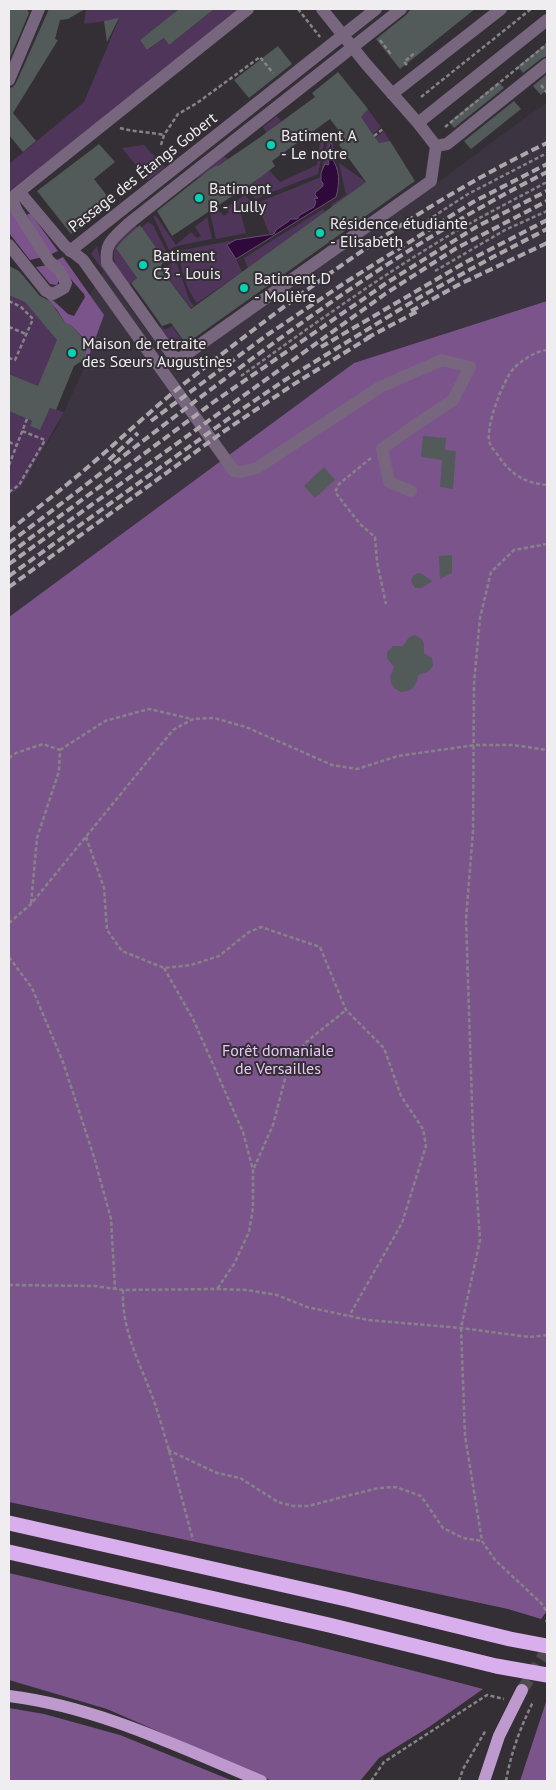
<!DOCTYPE html>
<html>
<head>
<meta charset="utf-8">
<style>
	body { margin:0 }
	#map { position:relative; width:556px; height:1790px; overflow:hidden; background:#332f35; font-family:"PT Sans",sans-serif }
	canvas { display:block }
	.frame { position:absolute; inset:0; border:10px solid #f0edf1; pointer-events:none }
</style>
</head>
<body>
<div id="map">
<canvas width="556" height="1790"></canvas>
<div class="frame"></div>
</div>
<script>
const context = document.querySelector('canvas').getContext('2d');
context.lineJoin = 'round';
function fillPath(path, color) {
  context.fillStyle = color;
  context.fill(path, 'evenodd');
}
function strokePath(path, color, width, dash) {
  context.strokeStyle = color;
  context.lineWidth = width;
  context.lineCap = dash ? 'butt' : 'round';
  context.setLineDash(dash || []);
  context.stroke(path);
}
function write(font, color, halo, rows, align = 'center') {
  context.font = font + ' "PT Sans",sans-serif';
  context.lineWidth = 4;
  context.setLineDash([]);
  context.textBaseline = 'middle';
  context.strokeStyle = halo;
  context.fillStyle = color;
  for (const [text, x, y, turn = 0] of rows) {
    context.save();
    context.translate(x, y);
    context.rotate((+turn || 0) * Math.PI / 180);
    context.textAlign = isNaN(turn) ? turn : align;
    if (halo) context.strokeText(text, 0, 0);
    context.fillText(text, 0, 0);
    context.restore();
  }
}
const built = new Path2D(`
	M547,103V301L354,363L9,617V496L21,486L56,429L86,364L84,363L87,343L72,326L103,271L175,369L418,197L530,114Z`);
const green = new Path2D(`
	M86,9H179L140,40L148,50L164,38L169,45L209,13L206,9H240L27,181L25,179L9,191V164L84,102L119,19L84,24Z
	M366,107L381,127L373,134L360,116Z
	M277,116L281,121L267,133L263,127Z
	M384,131L391,143L380,145L375,138Z
	M323,134L325,137L330,134C331,143 330,156 328,165L325,164L321,173L328,137L325,139L318,174L255,199L248,186L239,164L253,183L269,170L280,182L317,165L320,140L323,137Z
	M144,145L165,167L148,180L122,148Z
	M223,155L235,165L244,187L242,191L250,201L239,207L246,233L216,239L210,213L216,208L224,216L229,212L226,207L243,197L237,193L217,165L198,178L196,176Z
	M339,163L366,182L331,208L332,204L346,195Z
	M321,177V181L324,183L323,186L317,192L318,198L314,207C307,210 304,215 298,219C290,223 279,224 275,233H269L257,203Z
	M323,209L325,212L248,268L244,258Z
	M153,216H156L176,245L191,232L197,238L201,236L195,227L206,218L207,216L212,239L177,246L169,250Z
	M148,222L153,225L170,259L159,266L164,258L141,228Z
	M135,224L138,228L116,247L137,278L129,284L160,328L162,326L163,329H166L172,326L186,345H190C183,349 176,346 170,342L117,269C108,246 119,238 135,224Z
	M235,240L227,245L235,257L242,272L197,303C186,290 181,268 178,251Z
	M97,246L101,263L169,359L91,254Z
	M173,262L177,264L189,299L194,306L191,308L162,270Z
	M9,289L22,295L64,342L38,402L9,390V386L33,396L37,386L9,374Z
	M50,408L64,412L21,487L9,496V411L32,421L30,426L40,430Z`);
const forest = new Path2D(`
	M9,201L43,257L30,260L9,233Z
	M28,214H31L58,251L49,255L27,215Z
	M63,257L104,315L86,364L84,361L87,342L72,326L65,323L57,310L32,281L68,314L74,316L85,297L84,294L55,261Z
	M49,265L59,279L57,285L50,284L36,267Z
	M547,301V1611L541,1619L508,1609L9,1502V617L354,363Z
	M9,1573C167,1610 326,1647 483,1689L429,1727L379,1758L360,1781H272L107,1709L9,1680Z
	M547,1699V1781H520Z
	M9,1708L44,1714L120,1735L233,1781H9Z`);
const water = new Path2D(`
	M331,141L334,154L331,157C340,169 340,183 336,197L236,259L227,245L235,240L274,234L276,230L289,221L290,219H297L300,215L314,207L316,202L314,199L318,198L315,195V193L323,186V183L321,181V173L325,164L328,165L329,164L327,156Z`);
const building = new Path2D(`
	M9,9H27L29,13L9,60Z
	M49,9H85L68,19L60,20L55,39L58,40L13,113L36,141L23,152L9,135V88L13,87L16,83Z
	M179,9H214L169,45L164,38L147,50L140,40Z
	M411,9H475L400,69L376,39L406,15Z
	M119,18L107,42L104,21Z
	M547,43V56L542,58L523,73L518,66Z
	M278,46L292,64L249,98L234,80Z
	M338,72L368,109L361,117L374,136L379,143L390,141L415,181L186,344L171,323L162,326L145,302L131,283L137,278L116,248L124,239L140,225L164,259L160,268L191,309L366,182L339,145L345,139L330,119L272,161L275,166L261,177L172,236L157,211L209,170L217,165L218,166L259,138L315,97L312,93Z
	M547,74V89L541,95L533,86Z
	M499,82L504,88L454,128L449,122Z
	M514,101L521,109L471,149L464,141Z
	M99,144L115,162L94,179L112,202L71,234L37,191Z
	M9,266L19,271L40,296L50,301L65,323L72,326L87,343L84,363L80,362L74,366L56,410L50,408L40,430L30,426L32,421L9,411V374L38,386L57,340L25,302L9,295Z
	M423,436L446,438L445,450L456,451L453,489L440,487L442,460L421,457Z
	M324,467L335,480L315,498L304,486Z
	M452,555V573L440,579L439,556Z
	M418,573L422,574L432,581L422,588H415L411,581L413,576Z
	M415,635L422,639L424,644V653L432,658L433,666L428,672L418,675L417,681L413,688L408,691L401,692L394,688L391,683L390,677L394,667L387,658V652L393,646H403L409,637Z`);
const majorTunnel = new Path2D(`
	M522,1690L547,1650`);
const path = new Path2D(`
	M298,9L320,37
	M380,40L390,53L392,51
	M407,65L404,62L416,52
	M541,85L547,93
	M421,97L531,9
	M445,127L547,44
	M120,128C134,132 149,132 164,135
	M374,136L383,129
	M161,145L164,135L178,114L197,103L260,57L273,73
	M422,224L468,194L547,153
	M435,271L505,230L547,211
	M9,301L21,307L33,319L15,360L9,358
	M9,327L26,334
	M547,350C536,351 522,360 514,368C503,380 484,429 490,444C492,449 497,453 499,457C512,475 525,483 547,485
	M241,376C303,332 365,287 430,247C468,223 508,203 547,182
	M9,442L16,445
	M371,458L339,484L335,492L360,524L375,537L377,562L386,604
	M9,465L27,419
	M9,492L19,485L45,440L22,431
	M547,544L514,550L491,572L480,618L474,683L473,831L466,919L473,1135L480,1240L461,1328L465,1436L482,1541L495,1560L541,1603L547,1612
	M60,750L105,721L149,709L192,719
	M9,758L16,753L43,744L60,750L59,771L37,838L31,904
	M86,837L104,888L107,930L122,951L164,968L191,965L219,956L249,932L261,927L320,947L346,1010L384,1048L401,1096L423,1129L426,1146L402,1223L349,1316
	M9,923L31,904L173,730L193,719L214,718L246,727L332,765L357,769L398,756L475,745H513L547,750
	M9,957L32,988L63,1062L94,1157L111,1219L115,1288
	M164,968L193,1019L243,1132L253,1170V1208L249,1232L234,1264L217,1289
	M254,1168L273,1125L286,1075L305,1043L346,1010
	M9,1285L95,1286L123,1290L217,1289L247,1290L277,1295L307,1307L368,1320L461,1328L529,1337L547,1335
	M123,1290C121,1333 143,1368 156,1407C170,1451 181,1496 193,1540
	M168,1450L217,1473L240,1478L278,1502L293,1506H308L378,1488L396,1487L421,1496L443,1528L463,1538L482,1541
	M546,1622L547,1620
	M371,1781L384,1762L487,1695L504,1699
	M459,1781L463,1769L486,1730
	M506,1781C511,1753 520,1728 533,1702`);
const minor = new Path2D(`
	M322,9L366,64L418,123L436,146
	M401,9L128,224C114,238 104,243 107,263L173,356L178,359L181,358L431,181L436,146
	M9,80L39,9
	M392,94L501,9
	M418,123L547,20
	M436,146L447,144L547,64
	M15,195L248,9
	M9,245L46,291L53,294L64,288L66,283L59,270L49,261L17,211L13,202L15,195H22L65,246L83,260L234,471L241,472L257,468L380,387L442,360L470,367L453,400L411,428L382,449L389,482L411,491
	M70,251L376,9`);
const major = new Path2D(`
	M9,1696C98,1707 179,1747 261,1781
	M484,1781L499,1736L522,1690`);
const highway = new Path2D(`
	M9,1523L346,1599L510,1639L547,1646
	M9,1552L329,1625L496,1666L547,1675`);
const rail = new Path2D(`
	M411,311L460,284L547,243
	M367,338L418,311
	M321,347L466,262L547,220
	M151,421L267,335L346,282L473,202L547,164
	M109,460L138,433
	M9,531C35,510 62,489 88,467C121,439 152,409 185,383C299,293 417,205 547,143
	M9,543C183,413 352,270 547,172
	M9,554L215,401L388,282L476,227L547,191
	M9,564L385,294L455,249L547,201
	M9,576L235,414L285,380L422,296L493,257L547,229
	M9,587L223,432L291,386L373,335`);
const markers = [
	[271,145,5,"#01d5b6"],
	[199,198,5,"#01d5b6"],
	[320,233,5,"#01d5b6"],
	[143,265,5,"#01d5b6"],
	[244,288,5,"#01d5b6"],
	[72,353,5,"#01d5b6"]
];
const poiNames = [
	["Batiment A",281,136],
	["- Le notre",281,154],
	["Batiment",209,189],
	["B - Lully",209,207],
	["Résidence étudiante",330,224],
	["- Elisabeth",330,242],
	["Batiment",153,256],
	["C3 - Louis",153,274],
	["Batiment D",254,279],
	["- Molière",254,297],
	["Maison de retraite",82,344],
	["des Sœurs Augustines",82,362]
];
const streetNames = [
	["Passage des Étangs Gobert",143,173,-38]
];
const parkNames = [
	["Forêt domaniale",278,1051],
	["de Versailles",278,1069]
];
fillPath(built, '#3c3440');
fillPath(green, '#4f355a');
fillPath(forest, '#7c548c');
fillPath(water, '#2f083c');
strokePath(water, '#694d72', 1);
fillPath(building, '#525b59');
strokePath(majorTunnel, '#4f4c51', 12, [12, 6]);
strokePath(path, '#868388', 2.5, [4, 2.5]);
strokePath(minor, '#78667f', 12);
strokePath(major, '#be99cd', 12);
strokePath(highway, '#d9aeec', 15);
strokePath(rail, '#aba8ac', 4, [8, 4]);
for (const [x, y, r, color] of markers) {
  const dot = new Path2D();
  dot.arc(x, y, r, 0, 2 * Math.PI);
  context.fillStyle = color;
  context.fill(dot);
  strokePath(dot, '#332f35', 2);
}
write('16px', '#f0edf1', '#332f35', poiNames, 'left');
write('16px', '#f0edf1', '#332f35', streetNames);
write('16px', '#eac7f8', '#332f35', parkNames);
</script>
</body>
</html>
